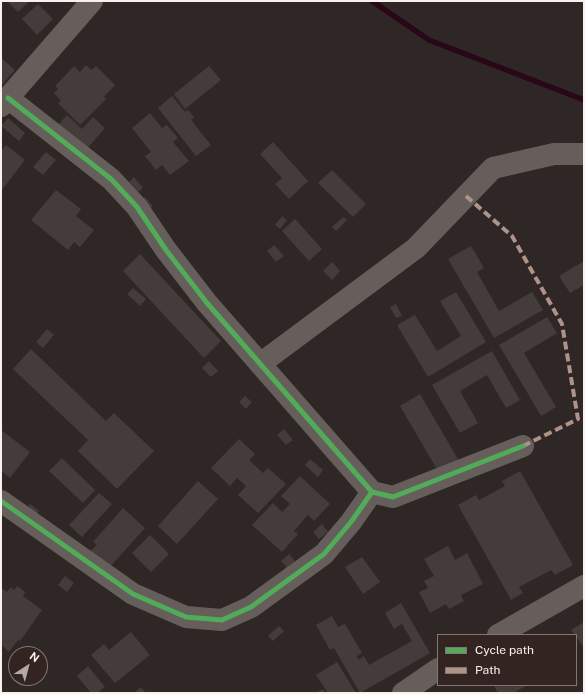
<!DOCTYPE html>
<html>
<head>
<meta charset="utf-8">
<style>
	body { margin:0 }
	#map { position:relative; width:585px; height:694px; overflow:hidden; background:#2f2725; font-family:"Public Sans",sans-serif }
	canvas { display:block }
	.frame { position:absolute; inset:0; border:2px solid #faf0ed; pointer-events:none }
	.legend { position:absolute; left:437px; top:634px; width:140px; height:52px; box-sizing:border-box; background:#332421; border:1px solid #837673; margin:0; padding:5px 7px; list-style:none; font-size:12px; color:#faf0ed }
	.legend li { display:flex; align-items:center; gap:8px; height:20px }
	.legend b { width:20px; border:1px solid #837673 }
	.north { position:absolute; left:8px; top:646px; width:40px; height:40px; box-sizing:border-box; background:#332421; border:1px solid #837673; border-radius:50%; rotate:36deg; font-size:11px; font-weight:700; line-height:16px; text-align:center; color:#faf0ed }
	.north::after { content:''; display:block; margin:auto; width:14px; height:18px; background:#b3aaa7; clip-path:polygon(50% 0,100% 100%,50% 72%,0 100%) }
</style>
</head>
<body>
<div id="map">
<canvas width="585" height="694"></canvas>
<div class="frame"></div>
<ul class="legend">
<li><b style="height:5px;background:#51ab58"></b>Cycle path</li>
<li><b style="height:5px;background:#af9288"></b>Path</li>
</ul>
<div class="north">N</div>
</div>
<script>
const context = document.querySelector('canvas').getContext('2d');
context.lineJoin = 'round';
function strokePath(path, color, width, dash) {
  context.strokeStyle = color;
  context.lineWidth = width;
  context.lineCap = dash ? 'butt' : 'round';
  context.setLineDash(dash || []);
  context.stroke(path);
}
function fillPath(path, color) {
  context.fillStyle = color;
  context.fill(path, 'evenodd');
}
const stream = new Path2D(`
	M372,1L429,40L584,100`);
const building = new Path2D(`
	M7,1H30L18,12Z
	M38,4L53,19L37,35L22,19Z
	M1,58L15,70L1,86Z
	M86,65L91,70L96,66L115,85L104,97L106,99L80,125L58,103L61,101L54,93L58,89L55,86L74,66L80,72Z
	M209,66L221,80L185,109L174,94Z
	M172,96L185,112L188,110L194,117L191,120L211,145L196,156L158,108Z
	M150,113L162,128L167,125L178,138L173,142L189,161L170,175L162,165L156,170L145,156L151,152L132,128Z
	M67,115L82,129L93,117L105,128L85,151L57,126Z
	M8,118L25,133L19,141L1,126Z
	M273,142L308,181L289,199L275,184L282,178L260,154Z
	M6,145L25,160L1,191V151Z
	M46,152L56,160L43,175L33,167Z
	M332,170L366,204L353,217L318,183Z
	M134,177L143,188L138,192L129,182Z
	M56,190L81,209L76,216L94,230L80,247L74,242L68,250L31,220Z
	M145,197L153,206L146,212L138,202Z
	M282,216L287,220L280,229L275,225Z
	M343,217L347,220L336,231L332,227Z
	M295,219L322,249L309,261L282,231Z
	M274,245L284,256L276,262L267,251Z
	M471,246L484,268L477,272L499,311L532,292L543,310L494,338L448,259Z
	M140,254L221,341L204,358L123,271Z
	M584,261V285L570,293L559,276Z
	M332,262L340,271L332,280L323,271Z
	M133,288L146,299L140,306L127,294Z
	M456,292L486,342L428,377L397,325L415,315L437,351L461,336L440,301Z
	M396,304L402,316L396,318L390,307Z
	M547,317L557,333L524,353L556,407L541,416L499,345Z
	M47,329L54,335L43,348L36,342Z
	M31,349L106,421L114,413L154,451L117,489L78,451L88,440L13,369Z
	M492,351L520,400L506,408L487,375L460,391L478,423L460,433L432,385Z
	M209,361L218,371L211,377L202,368Z
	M420,394L459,461L439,473L400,406Z
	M245,396L252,402L246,409L239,402Z
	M284,429L293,440L286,445L277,435Z
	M1,430L30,452L10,478L1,471Z
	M239,439L255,454L249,460L263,473L268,468L286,484L258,513L238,495L246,486L237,478L230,486L211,468Z
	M62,458L95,490L83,503L49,471Z
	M310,459L323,470L318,477L305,465Z
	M520,471L573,565L555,575L551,570L519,587L523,593L511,600L458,505L476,495L479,500L505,486L502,481Z
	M300,476L330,504L314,521L308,515L294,531L298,534L282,552L252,525L273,503L282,512L290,504L281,496Z
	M198,481L218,499L177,544L158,526Z
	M99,493L112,504L82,537L69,525Z
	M30,504L39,511L33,519L24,512Z
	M123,508L145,528L109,568L90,551L97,545L93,542Z
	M322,524L328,532L319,539L313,532Z
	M150,535L169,554L151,572L132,553Z
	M448,546L455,560L467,553L483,584L461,595L464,601L449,609L446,604L430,613L419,592L428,588L424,581L434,576L424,559Z
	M289,554L295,561L287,568L281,561Z
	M362,557L380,582L363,594L345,567Z
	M65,576L74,583L67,592L58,585Z
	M17,586L25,592L23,596L42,610L20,641L18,640L9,652L1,645V588L7,592L11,587L14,590Z
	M401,603L430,653L360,693L334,648L330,650L316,625L332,616L338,627L345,624L362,653L357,656L358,660L364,656L369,665L412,641L402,624L394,629L385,613Z
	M584,622V645L583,646L571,630Z
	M279,626L284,631L273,641L268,636Z
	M131,632L150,655L115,683L91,655L104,644L109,650Z
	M337,662L356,693H328L316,675Z
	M88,666L105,687L97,693H91L77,676Z
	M496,685H525L526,686L513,693H498L494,686Z
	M141,687L146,693H134Z
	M323,689L325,693H316Z`);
const street = new Path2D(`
	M8,98L111,179L137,207L166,250L207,303L372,492L393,497L523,446
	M1,106L92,1
	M260,364L416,248L493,168L554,154H584
	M1,501L133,594L186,617L222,620L251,607L324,554L351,522L372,492
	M498,635L584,586
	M403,693L438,669`);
const quiet = new Path2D(`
	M466,196L512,236L562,324L578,419L523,446`);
const cycleway = new Path2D(`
	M8,98L111,179L137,207L166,250L207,303L372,492L393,497L523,446
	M1,501L133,594L186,617L222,620L251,607L324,554L351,522L372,492`);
strokePath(stream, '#280718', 5.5);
fillPath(building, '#433c3b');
strokePath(street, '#655e5b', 22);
strokePath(quiet, '#af9288', 4, [8, 4]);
strokePath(cycleway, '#51ab58', 5);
</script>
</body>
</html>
